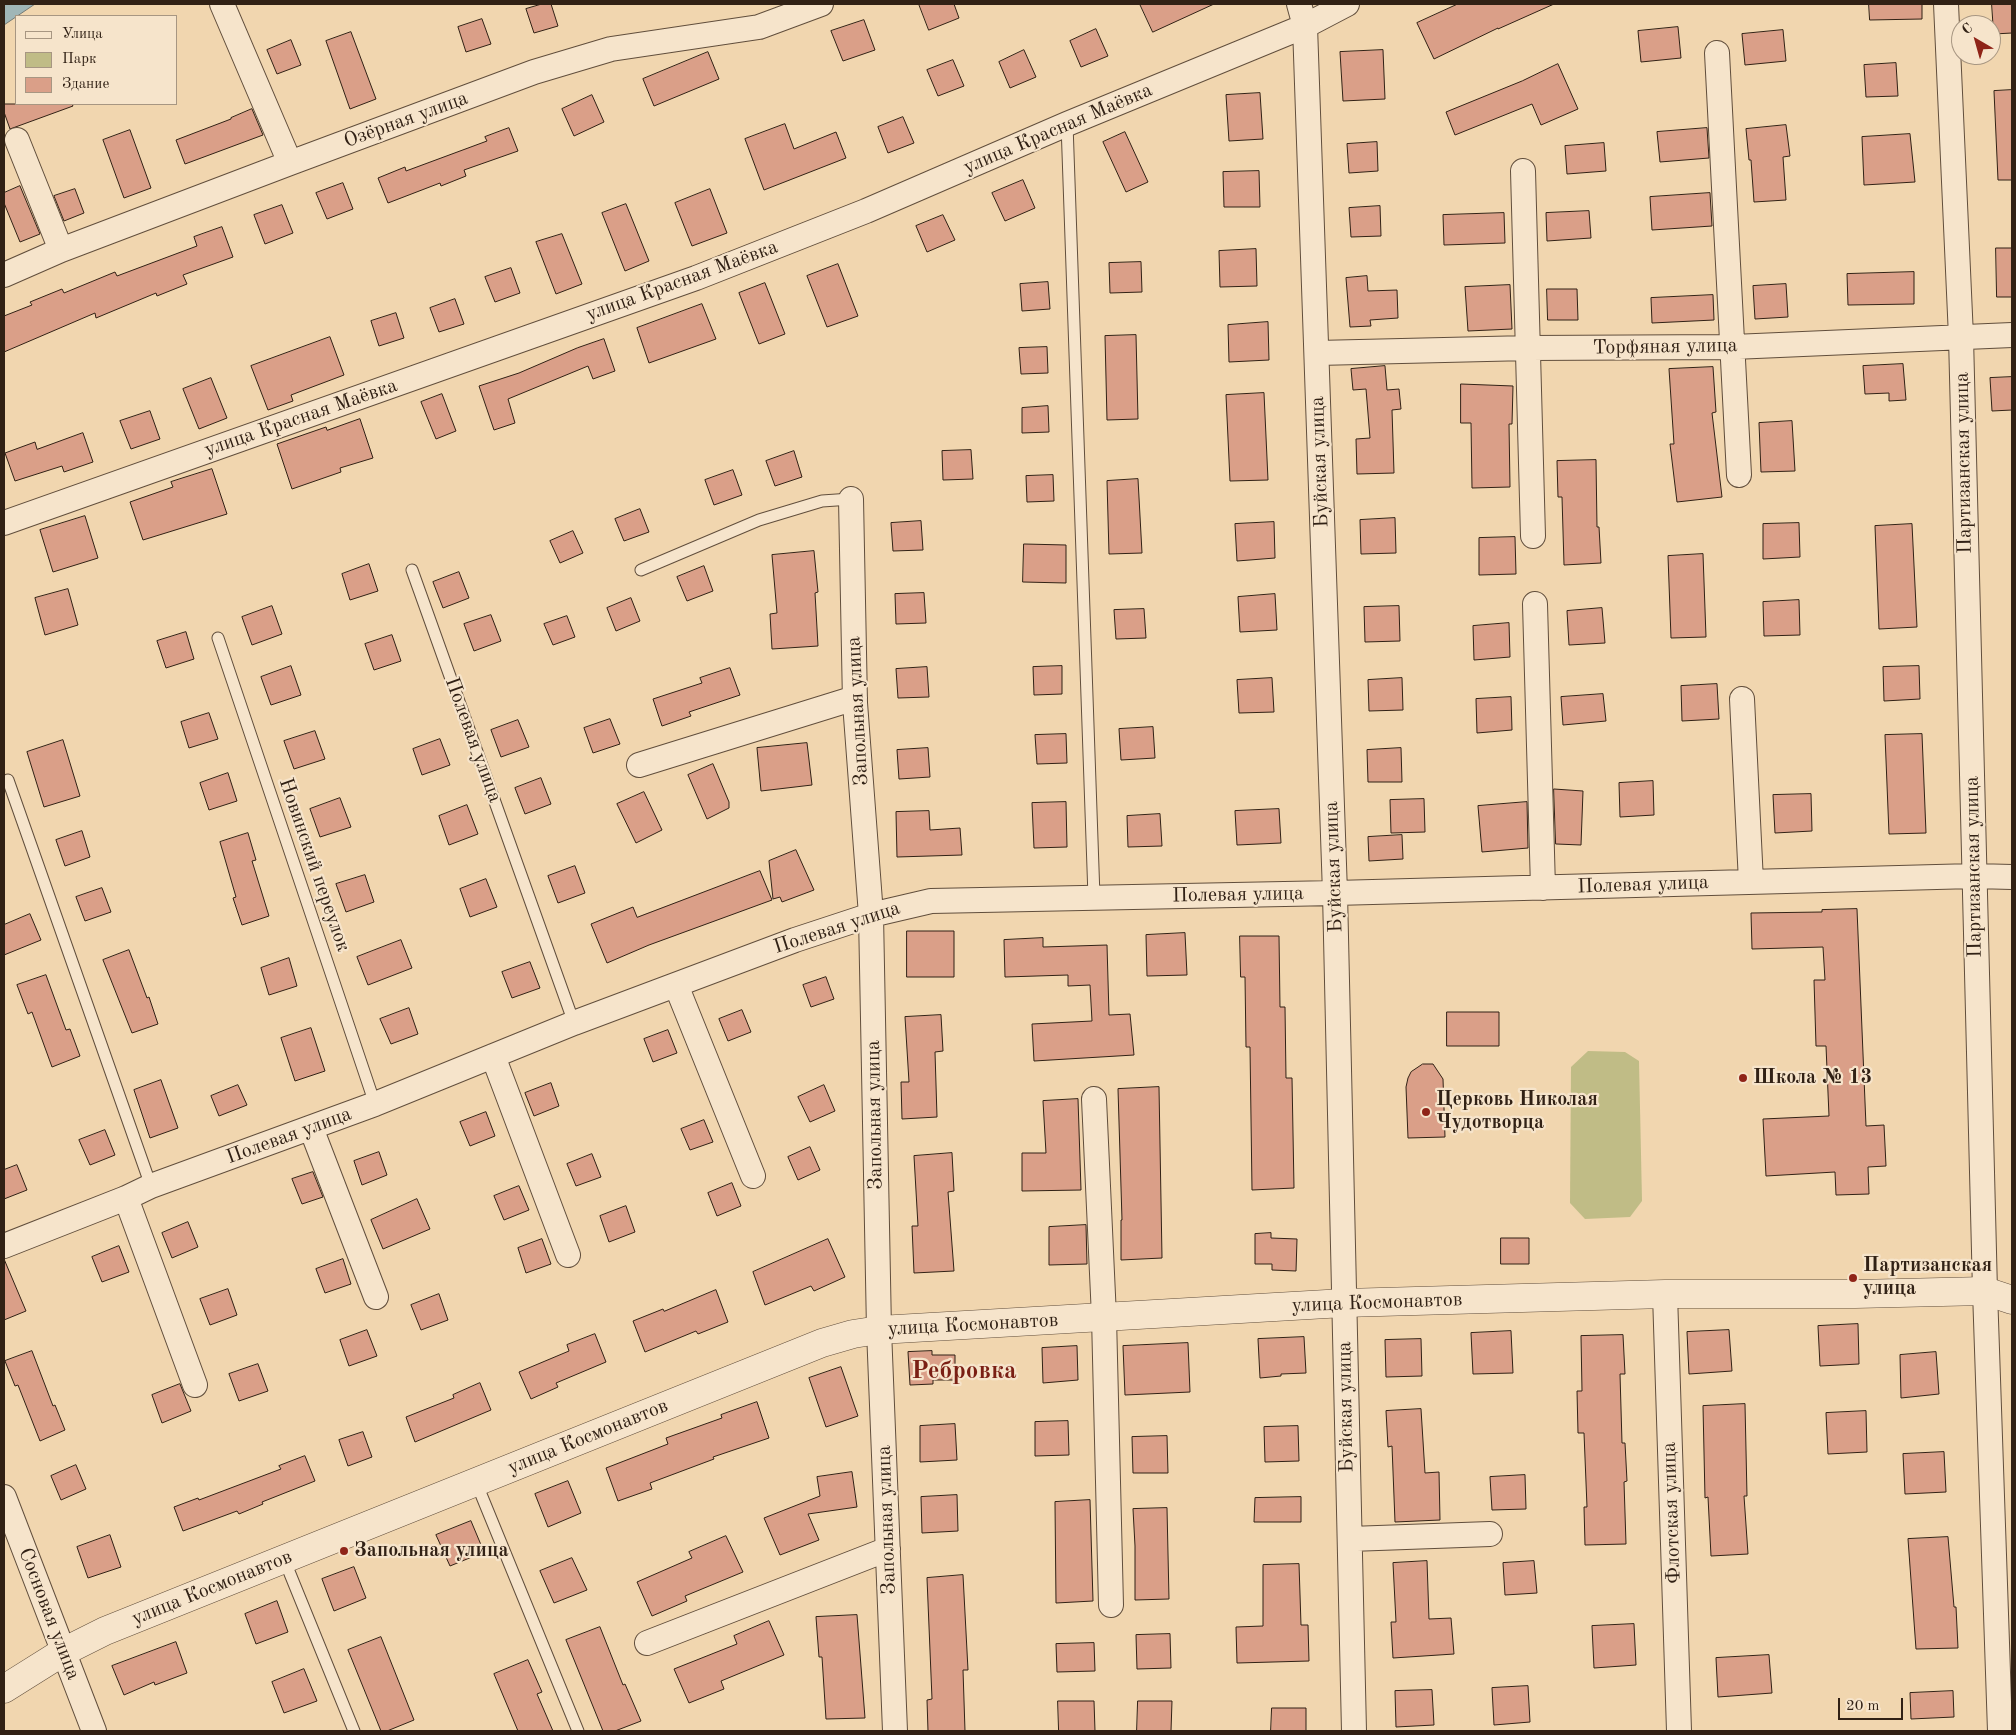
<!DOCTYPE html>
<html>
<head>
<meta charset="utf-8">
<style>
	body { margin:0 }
	#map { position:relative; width:2016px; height:1735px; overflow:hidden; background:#f1d6af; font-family:"Old Standard TT",serif }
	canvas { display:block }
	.frame { position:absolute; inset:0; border:5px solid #312115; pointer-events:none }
	.legend { position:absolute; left:15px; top:15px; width:162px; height:90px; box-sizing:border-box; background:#f6e4cb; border:1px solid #a79682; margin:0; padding:6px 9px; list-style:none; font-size:15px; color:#312115 }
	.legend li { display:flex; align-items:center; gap:10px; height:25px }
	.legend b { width:25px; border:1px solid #a79682 }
	.north { position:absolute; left:1951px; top:15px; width:50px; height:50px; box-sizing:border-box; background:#f6e4cb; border:1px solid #a79682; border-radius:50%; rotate:322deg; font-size:14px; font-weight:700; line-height:20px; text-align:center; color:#312115 }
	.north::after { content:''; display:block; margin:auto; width:18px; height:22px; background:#8f2418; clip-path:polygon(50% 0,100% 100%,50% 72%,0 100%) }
	.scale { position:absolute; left:1838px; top:1698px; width:65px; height:22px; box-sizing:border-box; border:2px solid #312115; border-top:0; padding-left:6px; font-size:15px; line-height:18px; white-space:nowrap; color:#312115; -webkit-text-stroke:4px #f6e4cb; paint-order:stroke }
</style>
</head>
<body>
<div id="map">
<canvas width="2016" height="1735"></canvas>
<div class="frame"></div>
<ul class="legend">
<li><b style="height:6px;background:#f6e4cb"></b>Улица</li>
<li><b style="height:14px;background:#c0bc86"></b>Парк</li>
<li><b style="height:14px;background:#da9f88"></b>Здание</li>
</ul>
<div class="north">С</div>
<div class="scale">20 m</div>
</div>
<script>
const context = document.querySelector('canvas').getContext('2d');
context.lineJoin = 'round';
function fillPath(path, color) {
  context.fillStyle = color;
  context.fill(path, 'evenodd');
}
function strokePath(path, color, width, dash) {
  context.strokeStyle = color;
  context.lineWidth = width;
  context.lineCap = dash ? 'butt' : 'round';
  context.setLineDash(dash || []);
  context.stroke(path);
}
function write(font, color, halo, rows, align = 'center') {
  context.font = font + ' "Old Standard TT",serif';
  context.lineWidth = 4.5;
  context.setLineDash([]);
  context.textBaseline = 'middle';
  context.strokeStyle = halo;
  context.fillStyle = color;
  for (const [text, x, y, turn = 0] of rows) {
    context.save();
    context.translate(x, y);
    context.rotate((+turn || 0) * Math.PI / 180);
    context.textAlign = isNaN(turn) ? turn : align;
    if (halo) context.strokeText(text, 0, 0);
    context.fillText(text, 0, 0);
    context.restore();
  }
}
const green = new Path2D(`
	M1588,1051L1625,1052L1639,1061L1642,1201L1630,1217L1585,1219L1570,1203L1571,1067Z`);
const water = new Path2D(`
	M4,4H35L4,25Z`);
const building = new Path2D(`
	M542,4H551L558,26L534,33L526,9Z
	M919,4H954L959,18L929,30Z
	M1140,4H1214L1153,32Z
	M1458,4H1554L1498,29V28L1434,59L1417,23Z
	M1869,4H1922V19L1870,20Z
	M1992,4H2012V33L1994,34Z
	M482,19L491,44L466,52L458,27Z
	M864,20L875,50L843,61L831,31Z
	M1678,27L1681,58L1641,62L1638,31Z
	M1096,29L1108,56L1081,67L1070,41Z
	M1783,30L1786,61L1745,65L1742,34Z
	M351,32L376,99L350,109L326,41Z
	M291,40L301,65L277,74L267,50Z
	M1024,50L1036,77L1010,88L999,62Z
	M1383,50L1385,99L1343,101L1340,52Z
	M708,52L719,79L654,106L643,79Z
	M953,60L964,86L938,96L927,70Z
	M1896,63L1898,96L1866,97L1864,65Z
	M1558,64L1578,109L1541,125L1532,104L1455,135L1446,112L1522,81Z
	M2012,90V180H1998L1994,91Z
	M1260,93L1263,139L1229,141L1226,95Z
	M592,95L604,122L574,136L562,109Z
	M4,104H72L73,106L10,129L4,112Z
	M252,109L263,135L185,164L176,140L231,119V118Z
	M903,117L914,143L888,153L878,127Z
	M785,124L794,149L836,132L846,158L764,190L745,139Z
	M1786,125L1790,156L1783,157L1786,200L1754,202L1751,160H1749L1746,129Z
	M509,128L518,151L464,170L466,176L441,186L440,183L388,203L378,178L405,167L406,171L487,141L485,137Z
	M1707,128L1709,158L1660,162L1657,132Z
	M130,130L151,188L124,198L103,140Z
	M1125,132L1148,182L1126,192L1103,142Z
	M1910,134L1915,182L1864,185L1862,137Z
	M1377,142L1378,171L1349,173L1347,144Z
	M1604,143L1606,171L1567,174L1565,146Z
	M1259,171L1260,207H1224L1223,172Z
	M1023,180L1035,208L1005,221L992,193Z
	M343,183L353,209L327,219L316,193Z
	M20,186L40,234L20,242L4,203V193Z
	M75,189L84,213L64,221L54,196Z
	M710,189L727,233L692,246L675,203Z
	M1710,193L1712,226L1652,230L1650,197Z
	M626,204L649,261L625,271L602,213Z
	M282,205L293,233L265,244L254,215Z
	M1380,206L1381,236L1351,237L1349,208Z
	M1589,211L1591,238L1547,241L1546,213Z
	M1504,213L1505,243L1444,245L1443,215Z
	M943,215L955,240L927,252L916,226Z
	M222,227L233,257L183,275L187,284L157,296L156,293L96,318L95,313L4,352V316L32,305L30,302L62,289L64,293L115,272L117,276L197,246L194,237Z
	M562,234L582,284L556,294L536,242Z
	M1996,248H2012V297H1997Z
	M1256,249L1257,286L1220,287L1219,251Z
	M1141,262L1142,292L1110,293L1109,263Z
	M838,264L858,316L827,327L807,276Z
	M511,268L520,293L495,302L485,277Z
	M1914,272V304L1848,305L1847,274Z
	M1367,276L1368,291L1397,290L1398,318L1370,320L1371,326L1350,327L1346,278Z
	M1048,282L1050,309L1022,311L1020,284Z
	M765,283L785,334L759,344L739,293Z
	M1786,284L1788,317L1755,319L1753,286Z
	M1510,285L1512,329L1468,331L1465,287Z
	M1547,289H1577L1578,320H1548Z
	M1713,295L1714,320L1652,323L1651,298Z
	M455,299L464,324L439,332L430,308Z
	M702,304L716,339L649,363L637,328Z
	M396,313L404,338L379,346L371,321Z
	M1268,322L1269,360L1229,362L1228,325Z
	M1136,335L1138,419L1107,420L1105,336Z
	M330,337L344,375L291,395L293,401L268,410L251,366Z
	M604,339L615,371L593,379L588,366L508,399L515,423L494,430L479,386L519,373L577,348Z
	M1047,347L1048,373L1021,374L1019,348Z
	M1903,364L1906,400L1889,401V393L1865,394L1863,366Z
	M1385,366L1387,390L1399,389L1401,409L1392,410L1394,473L1357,474L1356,439L1370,438L1366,389L1353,390L1351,369Z
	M1713,367L1716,412L1712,413L1722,497L1677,502L1670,444H1674L1669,369Z
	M2012,377V410L1992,411L1990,378Z
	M211,378L227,418L199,429L183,389Z
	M1461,384L1513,386L1512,424H1509L1510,487L1472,488L1471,423H1461Z
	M1264,393L1268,480L1230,481L1226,395Z
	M442,394L456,431L436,439L421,402Z
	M1048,406L1049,432L1022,433V408Z
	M150,411L160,439L131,449L120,421Z
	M360,419L373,458L340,468L341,472L292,489L277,444L326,427L327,430Z
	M1792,421L1795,471L1761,472L1759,423Z
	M83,433L93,462L64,472L62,466L15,481L5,453L35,442L37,449Z
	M971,450L973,479L943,480L942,451Z
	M794,451L802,477L775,486L766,461Z
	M1596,460L1597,527H1599L1601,563L1564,565L1562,497H1558L1557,461Z
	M212,469L227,514L143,540L130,502L173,487L171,482Z
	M733,470L742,495L714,505L705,480Z
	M1053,475L1054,501L1027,502L1026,476Z
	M1138,479L1142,553L1109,554L1107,481Z
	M640,509L649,532L624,541L615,519Z
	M85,516L98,558L53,572L40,530Z
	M1395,518L1396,553L1361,554L1360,520Z
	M921,521L923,550L893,551L891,523Z
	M1274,522L1275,558L1237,561L1235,524Z
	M1799,523L1800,557L1763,559V524Z
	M1912,524L1917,627L1879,629L1875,526Z
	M573,531L583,553L560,563L550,541Z
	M1515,537L1516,574L1479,575V538Z
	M1024,544L1066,545V583L1023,582Z
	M814,551L818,592L815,593L818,646L772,649L770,614L777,613L772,555Z
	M1703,554L1706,637L1671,638L1668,556Z
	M369,564L378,591L350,600L342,574Z
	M704,566L713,591L687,601L677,577Z
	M459,572L469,598L443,608L433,582Z
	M68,589L78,625L45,635L35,598Z
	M924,593L926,623L896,624L895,594Z
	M1275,594L1277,630L1240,632L1238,597Z
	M631,598L640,621L616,631L607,608Z
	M1799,600L1800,635L1764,636L1763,602Z
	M272,606L282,634L252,645L242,617Z
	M1399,606L1400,641L1365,642L1364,607Z
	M1602,608L1605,643L1569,645L1567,611Z
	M1144,609L1146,638L1116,639L1114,610Z
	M491,615L501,641L474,651L464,624Z
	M567,616L575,637L553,645L544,624Z
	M1509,623L1510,657L1474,660L1473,626Z
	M186,632L194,659L166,668L157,641Z
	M392,635L401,661L374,670L365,644Z
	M291,666L301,695L271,705L261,677Z
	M1062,666V694L1034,695L1033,667Z
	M1919,666L1920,699L1884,701L1883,667Z
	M927,667L929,697L898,698L896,669Z
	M730,668L740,695L689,712L691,716L662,726L653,699L702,683L700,678Z
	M1272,678L1274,712L1239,713L1237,680Z
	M1402,678L1403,710L1369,711L1368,680Z
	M1717,684L1719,719L1682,721L1681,686Z
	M1603,694L1606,721L1563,725L1561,697Z
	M1511,697L1512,730L1477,733L1476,699Z
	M209,713L218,739L189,748L181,722Z
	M610,719L620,744L593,753L584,728Z
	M518,720L529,747L501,757L491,730Z
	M1153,727L1155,758L1121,760L1119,729Z
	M315,731L325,759L294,769L284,741Z
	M1066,734L1067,763L1037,764L1035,735Z
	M1922,734L1926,833L1889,834L1885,735Z
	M440,739L450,765L422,775L413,749Z
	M63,740L80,796L44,807L27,752Z
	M807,743L812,785L761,791L757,748Z
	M928,748L930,777L899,779L897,750Z
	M1401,748L1402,782H1368L1367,750Z
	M713,764L729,802V808L707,819L688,775Z
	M228,773L237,801L209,810L200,783Z
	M541,778L551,804L525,814L515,788Z
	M1653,781L1654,815L1620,817L1619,783Z
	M1554,789L1583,791L1581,845L1556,844Z
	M644,792L662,830L636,843L617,804Z
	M1811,794L1812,831L1775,833L1773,795Z
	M340,798L351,827L320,837L310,809Z
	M1424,799L1425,832L1391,833L1390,800Z
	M1066,802L1067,847L1034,848L1032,803Z
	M1527,802L1528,848L1482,852L1478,806Z
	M467,805L478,834L449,845L439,816Z
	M1279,809L1281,843L1237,845L1235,811Z
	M929,811L930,830L960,828L962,855L897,857L896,812Z
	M1160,814L1162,846L1128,847L1127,816Z
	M82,831L90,857L65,866L56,840Z
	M248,833L256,860L252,861L269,916L242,925L233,898L236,897L220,842Z
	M1402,835L1403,859L1369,861L1368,837Z
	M796,850L814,890L782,902L780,897L773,899L769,861Z
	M575,866L585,893L558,903L548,876Z
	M760,871L772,900L649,945L607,963L591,924L633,907L637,917Z
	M365,875L374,902L346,912L336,884Z
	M486,879L497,907L470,917L460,889Z
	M102,888L111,912L85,921L76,897Z
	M1857,909L1866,1126L1884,1125L1886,1166L1868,1167L1869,1194L1836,1195L1835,1172L1766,1176L1763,1119L1829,1116L1826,1046H1816L1814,980H1825L1823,947L1752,949L1751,913L1822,912V910Z
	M30,914L41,940L4,955V925Z
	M907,931H954V977H907Z
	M1185,933L1187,975L1147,976L1146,935Z
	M1240,936H1279L1280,1007H1285L1286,1078H1292L1294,1188L1252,1190L1250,1047H1246L1245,977H1241Z
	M1043,938V947L1107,945L1109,1015L1130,1014L1134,1055L1034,1061L1032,1024L1092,1021L1090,985L1068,986V975L1005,977L1004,940Z
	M401,940L412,968L368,985L357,957Z
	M129,950L147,998L149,997L158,1024L132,1033L103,960Z
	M289,958L297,986L269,995L261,968Z
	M530,962L540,988L512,998L502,972Z
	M46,975L66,1030L70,1029L80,1056L52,1067L32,1012L28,1014L17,985Z
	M826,977L834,999L811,1007L803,985Z
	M409,1008L418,1034L391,1044L380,1019Z
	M742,1010L751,1032L728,1041L719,1019Z
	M1447,1012H1499V1046H1447Z
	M941,1015L943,1051L935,1052L937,1117L902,1119L901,1082H909L905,1017Z
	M311,1028L325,1071L295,1081L281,1038Z
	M668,1030L677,1053L653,1062L644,1039Z
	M1423,1064H1433L1443,1079L1445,1137L1408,1138L1406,1087L1408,1078L1411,1072Z
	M161,1080L178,1128L150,1138L134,1090Z
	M551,1083L559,1106L534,1116L525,1093Z
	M238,1085L247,1105L219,1116L211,1096Z
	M824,1085L835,1111L810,1122L798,1097Z
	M1159,1087L1162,1258L1121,1260V1220H1122L1118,1089Z
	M1078,1099L1081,1190L1022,1191V1153H1046L1043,1101Z
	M486,1112L495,1136L470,1146L460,1122Z
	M704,1120L713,1142L690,1150L681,1129Z
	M105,1130L115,1155L90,1165L79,1140Z
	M810,1147L820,1170L798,1180L788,1157Z
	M379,1152L387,1175L362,1185L354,1161Z
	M952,1153L954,1191L948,1192L954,1271L914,1273L912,1226H918L914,1156Z
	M592,1154L601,1177L576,1186L567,1164Z
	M17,1165L27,1190L4,1199V1170Z
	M313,1172L323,1197L302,1204L292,1179Z
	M732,1183L741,1206L717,1216L708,1193Z
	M519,1186L529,1210L504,1220L494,1196Z
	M417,1199L430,1229L383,1249L371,1220Z
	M626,1206L635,1232L609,1242L600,1216Z
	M188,1222L198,1247L172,1258L162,1233Z
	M1086,1225L1087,1264L1049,1265V1227Z
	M1271,1233V1238L1297,1239L1296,1271L1272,1270V1264H1255V1234Z
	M1501,1238H1529V1264H1501Z
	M542,1239L551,1264L526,1273L518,1248Z
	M828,1239L845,1277L814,1291L811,1286L765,1305L753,1272Z
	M119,1246L129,1272L102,1282L92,1257Z
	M4,1259L26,1311L4,1320Z
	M343,1259L351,1284L325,1293L316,1269Z
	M228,1289L237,1315L210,1325L200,1299Z
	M716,1290L728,1322L698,1334L696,1331L645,1352L633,1321L663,1309L664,1311Z
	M439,1294L448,1320L421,1330L411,1305Z
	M1858,1324L1859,1364L1820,1366L1818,1326Z
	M367,1330L377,1356L349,1366L340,1340Z
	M1729,1330L1732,1371L1689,1374L1687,1332Z
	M1511,1331L1513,1373L1473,1374L1471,1333Z
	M595,1334L606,1362L556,1383L558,1387L531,1399L519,1372L569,1351L567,1345Z
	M1623,1335L1625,1374H1620L1622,1443H1625L1627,1481L1624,1482L1626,1544L1585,1545L1584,1507H1587L1584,1433H1578L1577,1391H1582L1581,1336Z
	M1304,1337L1306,1373L1281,1374V1376L1260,1378L1258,1339Z
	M1421,1339L1422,1376L1386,1377L1385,1340Z
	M1188,1343L1190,1392L1125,1395L1123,1346Z
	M1077,1346L1078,1380L1043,1383L1042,1348Z
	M32,1351L53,1406L55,1405L65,1430L40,1441L18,1385L15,1386L5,1361Z
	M932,1351V1355H955V1380H933V1384L910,1385L908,1352Z
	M1936,1352L1939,1394L1901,1398L1900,1355Z
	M258,1364L268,1391L239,1401L229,1374Z
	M841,1367L858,1416L826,1427L809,1378Z
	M480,1383L491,1410L415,1442L406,1417L454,1398L453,1395Z
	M180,1384L191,1411L162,1423L152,1395Z
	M757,1402L769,1438L713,1457L714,1459L650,1483L652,1489L618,1501L606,1468L668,1444L666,1438L722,1418L721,1415Z
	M1745,1404L1747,1496H1744L1748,1554L1711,1556L1708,1497L1705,1498L1703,1406Z
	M1421,1409L1425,1473L1439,1472L1440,1520L1395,1522L1392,1446L1388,1447L1386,1411Z
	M1866,1411L1867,1452L1828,1454L1826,1413Z
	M1068,1421L1069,1455L1035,1456V1422Z
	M955,1424L957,1460L920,1462V1426Z
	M1298,1426L1299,1461L1265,1462L1264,1427Z
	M363,1432L372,1457L348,1466L339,1440Z
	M1167,1436L1168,1473H1133L1132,1437Z
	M1944,1452L1946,1492L1905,1494L1903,1454Z
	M305,1456L315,1481L262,1502L263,1504L239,1514L237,1511L183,1531L174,1507L198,1498L199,1500L281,1469L279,1466Z
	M76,1465L86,1489L61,1500L51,1476Z
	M852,1472L857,1507L808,1514L819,1540L780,1555L764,1518L820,1496L817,1477Z
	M1525,1475L1526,1509L1492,1510L1490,1477Z
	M568,1481L581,1513L548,1527L535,1494Z
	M957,1495L958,1531L922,1533L921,1497Z
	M1301,1497V1522H1254L1255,1498Z
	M1090,1500L1093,1601L1056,1603L1055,1502Z
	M1167,1508L1169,1599L1135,1600V1546L1133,1509Z
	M471,1521L484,1552L450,1566L436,1535Z
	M110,1535L121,1567L88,1578L77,1547Z
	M726,1536L743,1572L685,1596L687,1601L652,1616L637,1582L692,1558L689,1552Z
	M1948,1537L1954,1607H1956L1958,1648L1916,1649L1908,1539Z
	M572,1558L587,1590L554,1603L540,1571Z
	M1427,1561L1429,1619L1451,1618L1454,1654L1393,1658L1391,1622H1396L1393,1563Z
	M1534,1561L1537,1593L1505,1595L1503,1563Z
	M1299,1564L1301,1625H1308L1309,1661L1237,1663L1236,1627L1263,1626V1565Z
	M354,1567L366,1598L334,1611L322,1579Z
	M963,1575L968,1670H963L965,1731H928L927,1700L932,1699L927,1578Z
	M277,1601L288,1632L256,1644L245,1614Z
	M857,1615L865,1718L826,1719L822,1657H819L816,1617Z
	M769,1621L784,1655L721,1681L724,1689L689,1703L674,1669L737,1644L734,1636Z
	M1634,1624L1636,1665L1594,1668L1592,1626Z
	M600,1627L623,1685L625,1684L641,1721L615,1731H603L566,1640Z
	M1170,1634L1171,1668L1137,1669L1136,1635Z
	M381,1637L414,1720L387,1731H381L348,1650Z
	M176,1642L187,1673L155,1685L154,1682L124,1695L112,1666Z
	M1094,1643L1095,1671L1057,1672L1056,1644Z
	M1769,1655L1772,1693L1718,1697L1716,1658Z
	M528,1660L542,1692L537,1694L553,1731H518L494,1674Z
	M304,1669L317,1701L284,1713L272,1682Z
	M1528,1686L1530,1722L1494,1725L1492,1688Z
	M1432,1690L1434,1725L1396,1727L1395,1691Z
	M1953,1691L1954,1717L1911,1719L1910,1693Z
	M1058,1701H1094L1095,1731H1059Z
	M1138,1701H1172L1171,1731H1137Z
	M1272,1708H1306V1731H1271Z`);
const service = new Path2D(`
	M1067,124L1094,897
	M412,570L574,1023
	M641,570L759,520L822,501L851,499
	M218,638L375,1104
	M8,780L151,1186
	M476,1482L578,1731
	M284,1559L354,1731`);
const minor = new Path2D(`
	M222,4L290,163
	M1299,4L1305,26L1335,893L1354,1731
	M1946,4L1961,337L1985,1291L2000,1731
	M1717,53L1739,475
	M17,140L61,250
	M1523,171L1533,536
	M4,275L61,250L290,163L534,72L611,49L759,27L821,4
	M1317,353L1529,348L1733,347L2012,335
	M851,499L855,703L871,915L879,1330L895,1731
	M4,523L696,278L866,211L1067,124L1305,26L1347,4
	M1535,604L1543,888
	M1742,699L1751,882
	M639,765L855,698
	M676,985L753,1176
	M493,1056L568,1255
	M1094,1099L1104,1317L1111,1605
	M311,1128L376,1297
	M126,1198L195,1385
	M4,1246L126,1198L151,1186L375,1104L574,1023L795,940L871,915L931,901L1335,893L1974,876L2012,877
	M1665,1294L1679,1731
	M4,1497L94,1731
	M1350,1539L1490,1534
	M647,1643L888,1549`);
const tertiary = new Path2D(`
	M4,1689L63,1652L105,1631L822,1343L853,1334L879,1330L1344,1303L1665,1294H1855L1985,1291L2012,1300`);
const markers = [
	[1743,1078,5,"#8f2418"],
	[1426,1112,5,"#8f2418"],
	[1853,1278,5,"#8f2418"],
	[344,1551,5,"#8f2418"]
];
const streetNames = [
	["Озёрная улица",406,120,-20],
	["улица Красная Маёвка",1058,129,-23],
	["улица Красная Маёвка",682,281,-20],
	["Торфяная улица",1665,347,-1],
	["улица Красная Маёвка",301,418,-19],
	["Буйская улица",1320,462,-92],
	["Партизанская улица",1964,463,-91],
	["Запольная улица",858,711,-93],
	["Полевая улица",473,740,70],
	["Новинский переулок",314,865,71],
	["Буйская улица",1334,867,-92],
	["Партизанская улица",1974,867,-91],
	["Полевая улица",1643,885,-2],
	["Полевая улица",1238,895,-1],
	["Полевая улица",837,928,-18],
	["Запольная улица",875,1115,-91],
	["Полевая улица",289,1136,-20],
	["улица Космонавтов",1377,1303,-2],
	["улица Космонавтов",973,1325,-3],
	["Буйская улица",1346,1407,-91],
	["улица Космонавтов",588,1437,-22],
	["Флотская улица",1672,1513,-92],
	["Запольная улица",887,1520,-92],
	["улица Космонавтов",212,1588,-22],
	["Сосновая улица",49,1614,69]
];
const poiNames = [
	["Школа № 13",1753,1078],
	["Церковь Николая",1436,1100],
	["Чудотворца",1436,1123],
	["Партизанская",1863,1266],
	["улица",1863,1289],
	["Запольная улица",354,1551]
];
const districtNames = [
	["Ребровка",964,1371]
];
fillPath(green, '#c0bc86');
fillPath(water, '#a0b6b7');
strokePath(water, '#747a76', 1);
fillPath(building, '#da9f88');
strokePath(building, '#312115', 1);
strokePath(service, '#614e3c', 13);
strokePath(minor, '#614e3c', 26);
strokePath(tertiary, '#614e3c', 29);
strokePath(service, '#f6e4cb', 11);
strokePath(minor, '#f6e4cb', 24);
strokePath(tertiary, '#f6e4cb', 28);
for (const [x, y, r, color] of markers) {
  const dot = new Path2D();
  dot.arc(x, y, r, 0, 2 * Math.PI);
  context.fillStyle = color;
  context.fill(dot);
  strokePath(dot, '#f6e4cb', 2);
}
write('20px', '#312115', '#f6e4cb', streetNames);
write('bold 20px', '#312115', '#f6e4cb', poiNames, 'left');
write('bold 25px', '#7a1f14', '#f6e4cb', districtNames);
</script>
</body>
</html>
